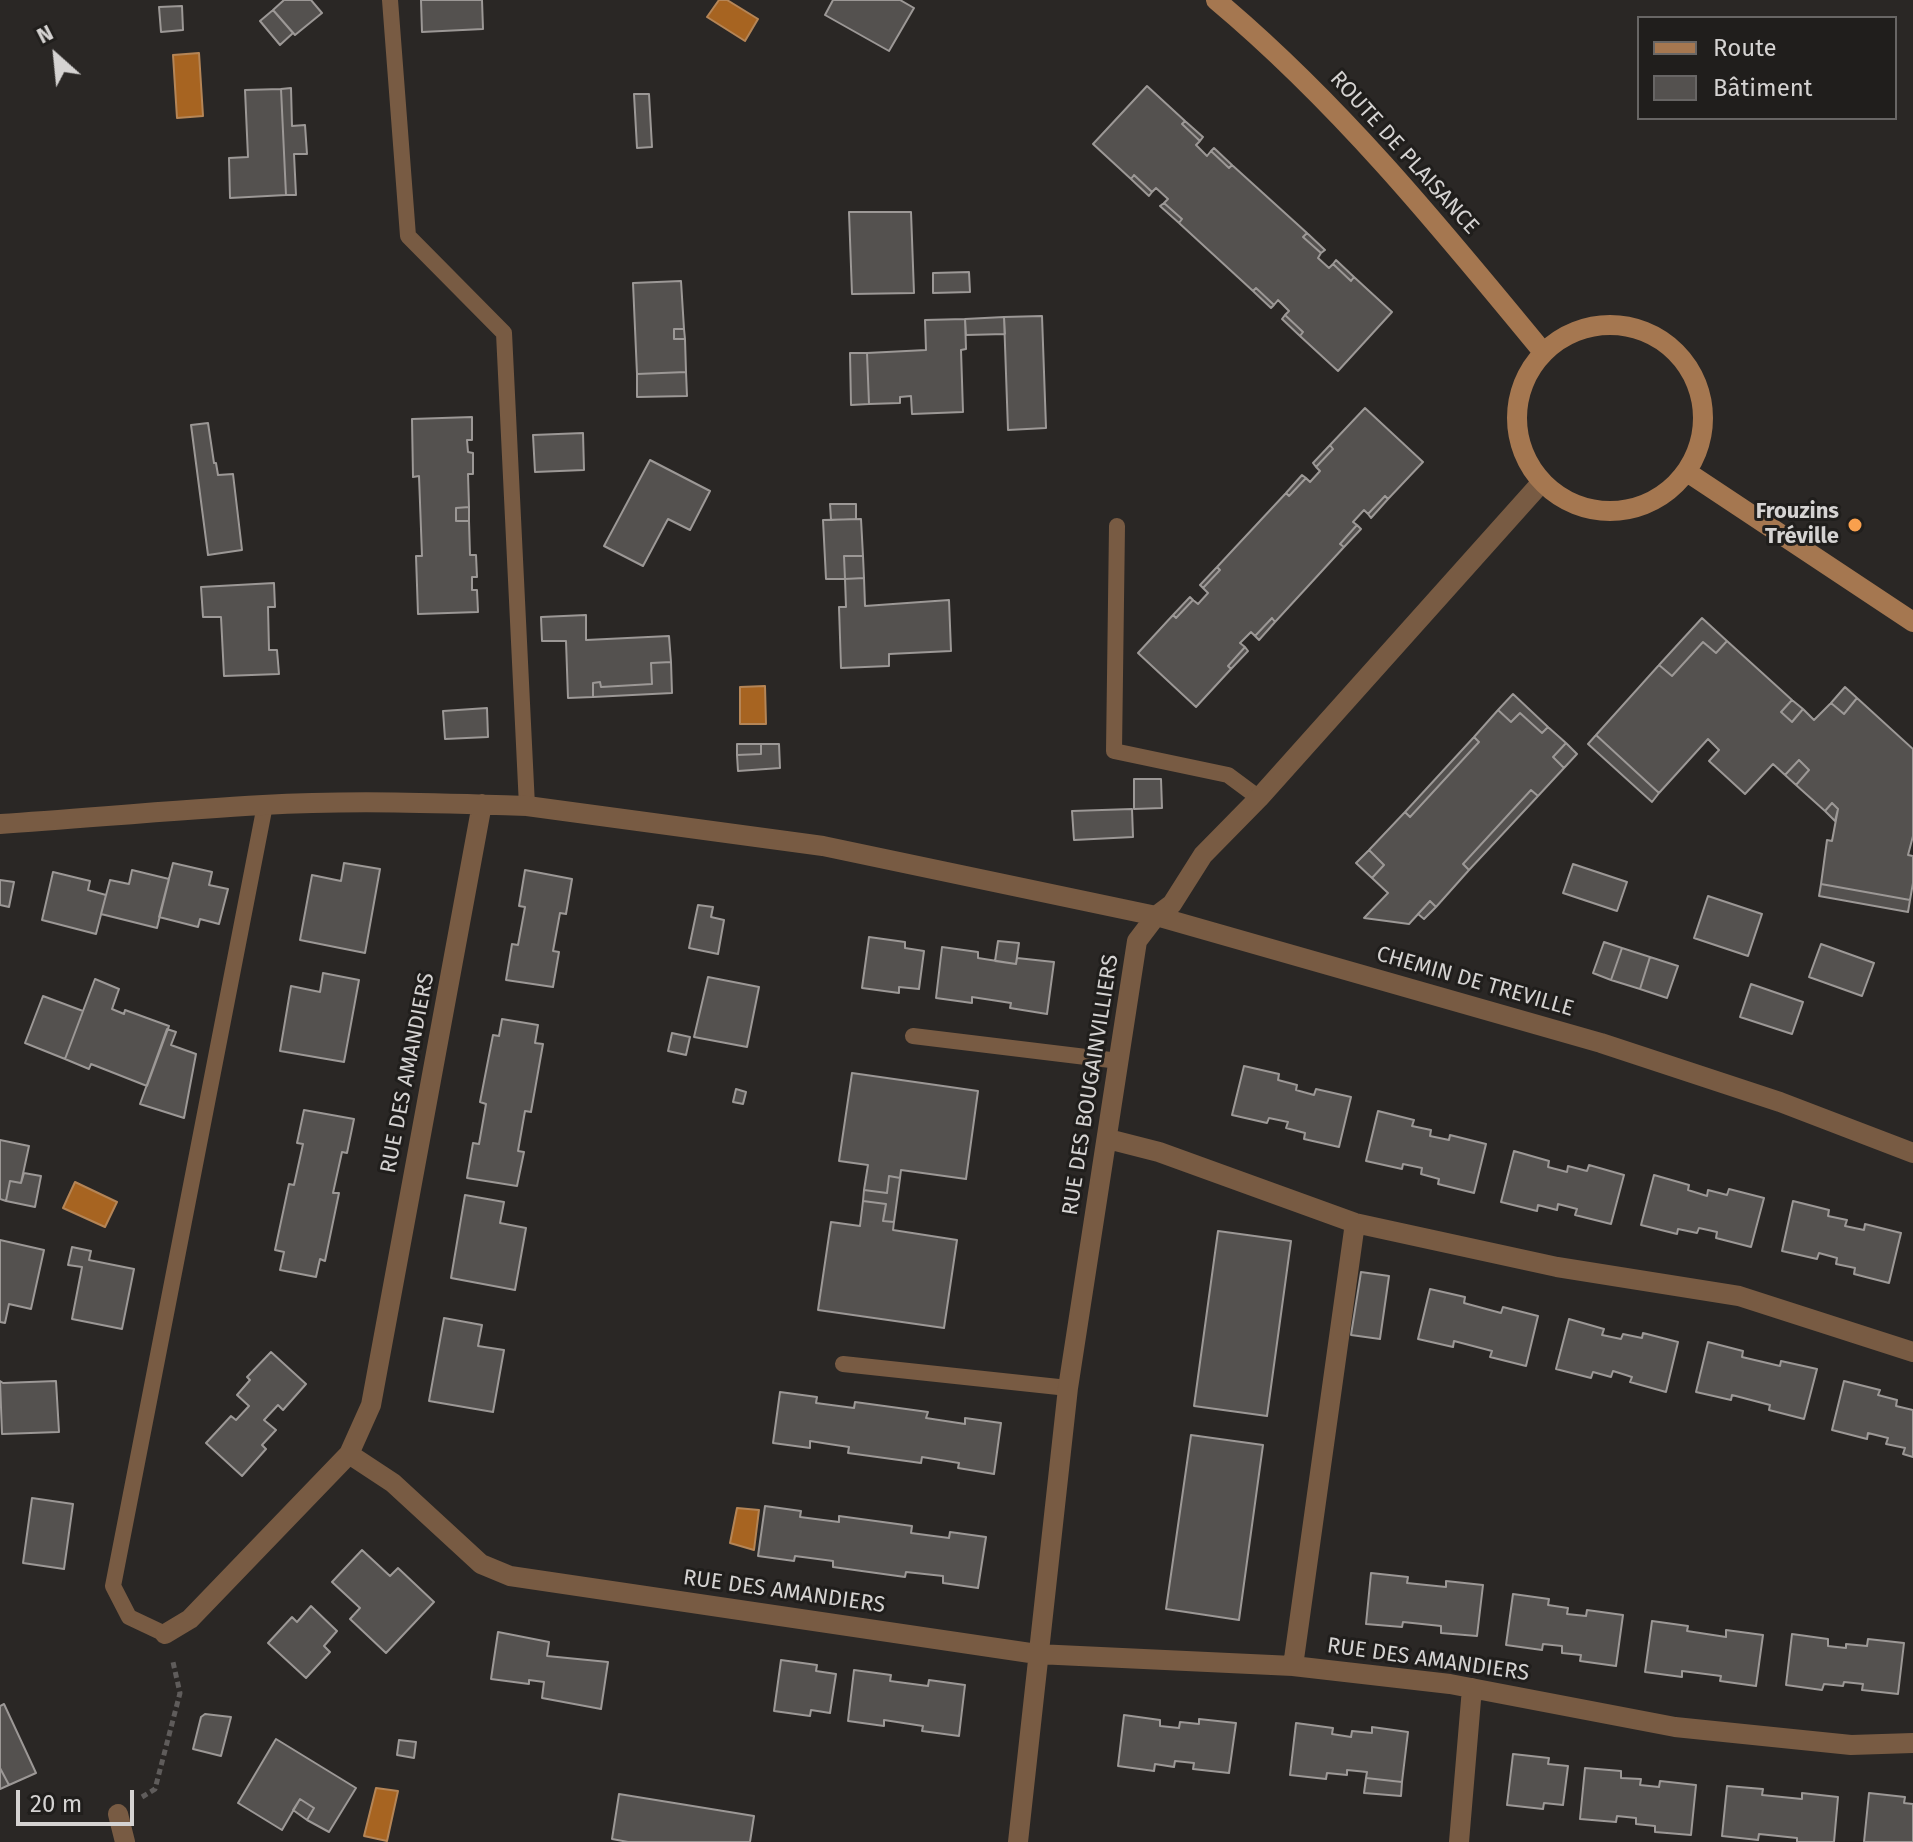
<!DOCTYPE html>
<html>
<head>
<meta charset="utf-8">
<style>
	body { margin:0 }
	#map { position:relative; width:1913px; height:1842px; overflow:hidden; background:#2a2725; font-family:"Fira Sans",sans-serif }
	canvas { display:block }
	.legend { position:absolute; left:1637px; top:16px; width:260px; height:104px; box-sizing:border-box; background:#201e1c; border:2px solid #686665; margin:0; padding:10px 14px; list-style:none; font-size:24px; color:#d5d3d2 }
	.legend li { display:flex; align-items:center; gap:16px; height:40px }
	.legend b { width:40px; border:2px solid #686665 }
	.north { position:absolute; left:16px; top:16px; width:80px; height:80px; -webkit-text-stroke:6px #201e1c; paint-order:stroke; rotate:333deg; font-size:22px; font-weight:700; line-height:32px; text-align:center; color:#d5d3d2 }
	.north::after { content:''; display:block; margin:auto; width:28px; height:36px; background:#d5d3d2; clip-path:polygon(50% 0,100% 100%,50% 72%,0 100%) }
	.scale { position:absolute; left:16px; top:1790px; width:118px; height:36px; box-sizing:border-box; border:4px solid #d5d3d2; border-top:0; padding-left:10px; font-size:24px; line-height:28px; white-space:nowrap; color:#d5d3d2; -webkit-text-stroke:6px #201e1c; paint-order:stroke }
</style>
</head>
<body>
<div id="map">
<canvas width="1913" height="1842"></canvas>
<ul class="legend">
<li><b style="height:10px;background:#a57750"></b>Route</li>
<li><b style="height:22px;background:#54514f"></b>Bâtiment</li>
</ul>
<div class="north">N</div>
<div class="scale">20 m</div>
</div>
<script>
const context = document.querySelector('canvas').getContext('2d');
context.lineJoin = 'round';
function fillPath(path, color) {
  context.fillStyle = color;
  context.fill(path, 'evenodd');
}
function strokePath(path, color, width, dash) {
  context.strokeStyle = color;
  context.lineWidth = width;
  context.lineCap = dash ? 'butt' : 'round';
  context.setLineDash(dash || []);
  context.stroke(path);
}
function write(font, color, halo, rows, align = 'center') {
  context.font = font + ' "Fira Sans",sans-serif';
  context.lineWidth = 6;
  context.setLineDash([]);
  context.textBaseline = 'middle';
  context.strokeStyle = halo;
  context.fillStyle = color;
  for (const [text, x, y, turn = 0] of rows) {
    context.save();
    context.translate(x, y);
    context.rotate((+turn || 0) * Math.PI / 180);
    context.textAlign = isNaN(turn) ? turn : align;
    if (halo) context.strokeText(text, 0, 0);
    context.fillText(text, 0, 0);
    context.restore();
  }
}
const water = new Path2D(`
	M719,0H727L758,19L745,41L707,17Z
	M199,53L203,116L177,118L173,55Z
	M765,686L766,724H740V687Z
	M75,1182L117,1202L105,1227L63,1208Z
	M737,1508L759,1510L754,1550L730,1543Z
	M376,1788L398,1791L387,1841L364,1836Z`);
const building = new Path2D(`
	M284,0H311L322,13L295,35L273,10Z
	M421,0H482L483,29L422,32Z
	M833,0H900L914,8L889,51L825,15Z
	M182,6L183,30L161,32L159,7Z
	M273,10L293,33L280,45L260,21Z
	M1147,86L1185,121L1182,124L1200,141L1196,145L1207,156L1211,151L1229,168L1232,165L1307,233L1303,237L1321,253L1318,258L1329,268L1333,264L1351,281L1354,277L1392,312L1338,371L1300,336L1303,332L1285,315L1289,311L1278,300L1274,305L1256,288L1253,291L1179,223L1182,219L1164,203L1168,199L1156,188L1152,192L1134,175L1131,179L1093,144Z
	M291,88L292,126L305,125L307,154H294L296,195H286L281,89Z
	M281,89L286,195L230,198L229,158L248,157L245,90Z
	M634,94H649L652,147L637,148Z
	M1185,121L1203,137L1200,141L1182,124Z
	M1214,148L1232,165L1229,168L1211,151Z
	M1134,175L1152,192L1149,196L1131,179Z
	M1164,203L1182,219L1179,223L1160,206Z
	M849,212H911L914,293L852,294Z
	M1307,233L1325,250L1321,253L1303,237Z
	M1336,260L1354,277L1351,281L1333,264Z
	M969,272L970,292L933,293V273Z
	M681,281L684,329H674V339H685L686,372L637,374L633,283Z
	M1256,288L1274,305L1271,308L1253,291Z
	M1285,315L1303,332L1300,336L1282,319Z
	M1042,316L1046,428L1008,430L1004,317Z
	M1004,317L1005,334L966,335L965,319Z
	M965,319L966,349L961,350L963,412L912,414L911,396L900,397V403L869,404L867,353L926,350L925,320Z
	M674,329H684L685,339H674Z
	M850,353H867L869,404L851,405Z
	M686,372L687,396L637,397V374Z
	M1365,408L1423,462L1388,499L1385,496L1368,514L1364,510L1353,522L1357,525L1340,544L1344,547L1275,622L1272,618L1255,636L1251,632L1240,643L1245,647L1228,666L1231,669L1196,707L1138,653L1173,615L1176,618L1193,600L1198,604L1208,593L1203,588L1220,570L1217,567L1286,493L1289,496L1306,478L1310,482L1320,471L1316,467L1333,449L1330,445Z
	M472,417V440H467L468,452L473,453V474H468L469,507L456,508V521H469L470,555H476L477,577H472V590H477L478,612L418,614L416,556H422L419,476L413,477L412,419Z
	M208,423L214,463H216L218,475L233,474L242,550L208,555L191,425Z
	M583,433L584,470L535,472L533,435Z
	M1330,445L1333,449L1316,467L1313,463Z
	M650,460L710,491L690,530L668,519L643,566L604,546Z
	M1302,475L1306,478L1289,496L1286,493Z
	M1385,496L1388,499L1371,518L1368,514Z
	M830,504H856V519L831,520Z
	M469,507V521H456V508Z
	M861,519L863,556H844L845,579H826L823,520Z
	M1357,525L1361,529L1344,547L1340,544Z
	M844,556H863L864,578L845,579Z
	M1217,567L1220,570L1203,588L1200,585Z
	M864,578L865,606L949,600L951,651L889,654V666L841,668L839,607H846L845,579Z
	M274,583L275,607H268L269,650H277L279,674L224,676L221,617H203L201,587Z
	M1190,597L1193,600L1176,618L1173,615Z
	M586,615V640L669,636L671,662L651,663L652,684L601,687L600,682L593,683V697L568,698L566,641H542L541,617Z
	M1272,618L1275,622L1259,640L1255,636Z
	M1702,618L1727,641L1716,653L1703,642L1672,676L1659,665Z
	M1727,641L1792,700L1781,712L1792,722L1803,709L1814,720L1831,703L1844,714L1857,698L1913,749V836L1908,855L1913,856V883L1910,900L1821,884L1827,840L1832,841L1838,809L1832,803L1825,811L1796,785L1809,770L1799,760L1785,775L1773,764L1745,794L1709,761L1719,750L1708,739L1659,793L1596,735L1659,665L1672,676L1703,642L1716,653Z
	M1245,647L1248,651L1231,669L1228,666Z
	M671,662L672,693L593,697V683L600,682L601,687L652,684L651,663Z
	M1845,687L1857,698L1844,714L1831,703Z
	M1513,694L1548,727L1542,733L1520,713L1511,722L1498,710Z
	M1792,700L1803,709L1792,722L1781,712Z
	M487,708L488,737L445,739L443,711Z
	M1498,710L1511,722L1520,713L1542,733L1548,727L1566,743L1553,757L1564,768L1538,796L1531,790L1463,864L1469,870L1436,907L1430,901L1409,924L1364,918L1388,893L1372,878L1384,865L1369,850L1405,812L1410,817L1479,742L1474,737Z
	M1596,735L1659,793L1652,802L1588,744Z
	M1474,737L1479,742L1410,817L1405,812Z
	M1566,743L1577,754L1564,768L1553,757Z
	M737,744H761V754L737,755Z
	M761,744H779L780,768L738,771L737,755L761,754Z
	M1799,760L1809,770L1796,785L1785,775Z
	M1134,779H1161L1162,808L1134,809Z
	M1531,790L1538,796L1469,870L1463,864Z
	M1832,803L1838,809L1835,821L1825,811Z
	M1132,809L1133,837L1074,840L1072,811Z
	M1369,850L1384,865L1372,878L1356,863Z
	M173,863L212,872L209,885L228,889L219,924L200,919L198,927L159,917Z
	M344,863L380,869L365,953L300,940L312,875L341,881Z
	M1573,864L1627,882L1617,911L1563,893Z
	M132,870L169,879L157,928L101,914L110,880L129,884Z
	M525,870L572,879L566,914L560,913L553,951L559,952L553,987L506,980L512,944L518,945L525,907L519,906Z
	M53,872L90,881L88,890L106,895L96,934L42,920Z
	M0,880L14,882L9,907L0,905Z
	M1821,884L1910,900L1908,912L1819,896Z
	M1708,896L1762,914L1748,956L1694,938Z
	M1430,901L1436,907L1424,919L1418,914Z
	M698,905L713,907L711,917L724,920L718,954L689,948Z
	M869,937L905,942V948L924,951L919,989L899,987V993L862,988Z
	M998,941L1019,943L1016,964L995,961Z
	M1604,942L1622,948L1611,980L1593,973Z
	M1821,944L1874,963L1862,996L1809,977Z
	M942,947L978,952V958L1016,964L1017,958L1054,962L1047,1014L1010,1008L1011,1003L972,997V1003L936,998Z
	M1622,948L1650,957L1640,989L1611,980Z
	M1650,957L1678,966L1667,998L1640,989Z
	M323,973L359,980L344,1062L280,1051L291,986L320,992Z
	M708,977L759,987L747,1047L694,1037Z
	M95,979L119,989L112,1009L124,1014L125,1010L169,1026L147,1086L91,1064L89,1069L65,1059Z
	M1751,984L1803,1002L1792,1034L1740,1017Z
	M43,996L83,1011L65,1059L25,1043Z
	M502,1019L538,1025L535,1043L543,1044L531,1112L525,1111L518,1151L524,1152L517,1186L467,1178L473,1143L479,1144L486,1104L480,1102L493,1035L499,1036Z
	M167,1029L176,1032L171,1045L196,1054L184,1118L140,1104Z
	M672,1033L690,1037L686,1055L668,1051Z
	M1244,1066L1279,1074L1278,1080L1297,1085L1296,1090L1314,1095L1316,1089L1351,1097L1339,1147L1304,1139L1305,1133L1286,1128L1288,1122L1269,1118L1267,1123L1232,1115Z
	M852,1073L978,1091L966,1179L901,1170L900,1178L889,1176L887,1193L864,1190L868,1165L839,1161Z
	M736,1089L746,1092L743,1104L733,1102Z
	M304,1110L354,1119L347,1153L342,1152L333,1193H339L325,1261L320,1259L316,1277L280,1270L284,1252L275,1250L289,1184L294,1185L303,1144L297,1143Z
	M1378,1111L1414,1120L1412,1126L1431,1130L1430,1136L1449,1140L1450,1135L1486,1144L1474,1193L1438,1184L1439,1179L1421,1174L1422,1168L1403,1164L1402,1169L1366,1161Z
	M0,1140L29,1146L21,1183L10,1181L6,1201L0,1199Z
	M1514,1151L1549,1161L1548,1167L1567,1172L1568,1166L1587,1171L1589,1165L1624,1175L1611,1224L1575,1215L1577,1209L1558,1204L1557,1210L1538,1205L1537,1211L1501,1202Z
	M24,1173L41,1176L35,1207L6,1201L10,1181L21,1183Z
	M1654,1175L1689,1185L1688,1190L1707,1196L1708,1190L1727,1195L1729,1189L1764,1198L1751,1247L1716,1238L1717,1232L1699,1228L1697,1233L1678,1229L1677,1234L1641,1225Z
	M889,1176L900,1178L894,1222L883,1221L886,1204L863,1201L864,1190L887,1193Z
	M465,1195L504,1202L500,1223L526,1228L515,1290L451,1278Z
	M863,1201L886,1204L883,1221L894,1222L893,1230L957,1240L944,1328L818,1310L831,1222L860,1226Z
	M1793,1201L1829,1210L1828,1216L1847,1220L1845,1226L1864,1230L1865,1224L1901,1233L1889,1283L1854,1274L1855,1268L1836,1264L1837,1258L1819,1253L1817,1259L1782,1251Z
	M1218,1231L1291,1241L1267,1416L1194,1406Z
	M0,1240L44,1250L31,1309L9,1304L5,1323L0,1322Z
	M72,1247L91,1251L89,1260L134,1269L122,1329L72,1319L82,1267L68,1265Z
	M1361,1272L1389,1276L1380,1339L1351,1335Z
	M1430,1289L1465,1297L1464,1303L1501,1313L1503,1307L1538,1316L1526,1366L1490,1357L1492,1351L1454,1341L1453,1347L1418,1339Z
	M444,1318L482,1325L478,1346L504,1350L493,1412L429,1401Z
	M1569,1319L1604,1329L1602,1335L1621,1339L1623,1334L1642,1338L1643,1333L1678,1342L1666,1392L1630,1382L1632,1377L1613,1371L1611,1377L1593,1372L1591,1378L1556,1369Z
	M1708,1342L1743,1351L1742,1357L1780,1366L1781,1361L1817,1369L1804,1419L1769,1410L1770,1405L1732,1395L1731,1400L1696,1392Z
	M271,1352L306,1384L283,1410L278,1405L264,1420L276,1430L262,1445L266,1449L242,1476L206,1443L231,1416L236,1420L249,1406L237,1395L250,1380L247,1377Z
	M0,1381L3,1383L56,1381L59,1432L2,1434Z
	M1844,1381L1880,1390L1878,1395L1897,1400L1896,1406L1913,1410V1457L1903,1454L1905,1448L1886,1444L1888,1438L1868,1433L1867,1439L1832,1430Z
	M780,1392L817,1397L816,1403L854,1408L855,1402L928,1412L926,1418L965,1424V1418L1001,1423L994,1474L958,1468L959,1463L922,1457L921,1463L848,1453L849,1447L829,1444L810,1441V1448L773,1443Z
	M1191,1435L1263,1445L1239,1620L1166,1609Z
	M32,1498L73,1504L64,1569L23,1563Z
	M765,1506L801,1511L800,1517L839,1522V1516L912,1526L911,1533L949,1538L950,1532L986,1537L978,1588L943,1583V1576L906,1572L905,1577L833,1567V1561L795,1556L794,1561L758,1556Z
	M362,1550L390,1576L398,1568L434,1602L386,1653L350,1619L360,1608L332,1582Z
	M1371,1573L1408,1577L1407,1583L1446,1587V1581L1483,1585L1477,1636L1441,1633V1626L1403,1622L1402,1627L1366,1624Z
	M1513,1594L1549,1599L1548,1605L1568,1608L1567,1614L1586,1616L1587,1610L1623,1615L1616,1666L1580,1661L1581,1655L1562,1653V1646L1543,1644L1542,1650L1506,1645Z
	M311,1606L337,1631L324,1646L330,1652L306,1678L268,1643L292,1617L297,1622Z
	M1652,1621L1688,1626L1687,1631L1726,1637V1630L1763,1635L1756,1686L1720,1681L1721,1676L1682,1671V1677L1645,1672Z
	M498,1632L549,1642L547,1656L608,1662L601,1709L542,1698L544,1682L529,1680V1684L491,1679Z
	M1792,1634L1828,1639V1646L1846,1648V1644L1867,1646L1868,1639L1904,1643L1898,1694L1862,1690L1863,1684L1844,1682L1843,1686L1824,1684L1822,1690L1786,1685Z
	M781,1660L817,1665L816,1671L836,1674L830,1713L811,1710L810,1716L774,1711Z
	M854,1670L891,1675L890,1681L928,1686L929,1680L965,1685L959,1736L922,1731L923,1726L884,1720V1726L848,1721Z
	M4,1704L36,1773L9,1785L0,1768V1706Z
	M205,1714L231,1717L221,1756L193,1749L201,1717Z
	M1124,1715L1160,1720V1726L1179,1728L1180,1722L1199,1724V1719L1236,1723L1229,1773L1193,1769L1194,1763L1175,1761L1174,1767L1155,1764L1154,1771L1118,1766Z
	M1296,1723L1333,1728L1332,1734L1351,1737L1352,1731L1372,1733V1727L1408,1732L1402,1782L1366,1778L1367,1772L1347,1770V1775L1327,1773L1326,1779L1290,1775Z
	M276,1739L356,1788L329,1832L307,1820L314,1808L300,1799L282,1830L238,1803Z
	M399,1740L416,1742L414,1758L397,1755Z
	M1513,1754L1549,1758L1548,1764L1568,1766L1563,1805L1544,1803L1543,1809L1507,1805Z
	M0,1768L9,1785L0,1789Z
	M1585,1768L1621,1771V1778L1641,1779L1640,1785L1659,1787L1660,1781L1696,1785L1691,1835L1655,1832V1826L1636,1824V1818L1617,1816L1616,1822L1580,1819Z
	M1366,1778L1402,1782L1401,1796L1364,1793Z
	M1727,1786L1763,1789L1762,1795L1802,1799V1793L1838,1797L1834,1842H1797V1838L1759,1834L1758,1840L1722,1836Z
	M1869,1793L1905,1797L1904,1803L1913,1804V1842H1864Z
	M619,1794L754,1816L750,1842H628L612,1839Z
	M300,1799L314,1808L307,1820L293,1810Z`);
const path = new Path2D(`
	M142,1797L155,1789L180,1693L173,1662`);
const lane = new Path2D(`
	M390,0L408,236L504,333L527,806
	M1117,526L1114,751L1228,775L1259,798
	M913,1036L1119,1061
	M843,1364L1068,1388
	M165,1634L129,1617L113,1586L265,805`);
const street = new Path2D(`
	M482,804L371,1405L349,1454L393,1483L481,1564L510,1576L1037,1654L1293,1666L1450,1684L1675,1727L1851,1745L1913,1743
	M0,824C88,818 175,810 263,805C351,800 439,803 527,806L823,846L1156,916L1601,1043L1780,1102L1913,1153
	M1108,1139L1159,1152L1355,1223L1557,1267L1739,1296L1913,1352
	M165,1634L190,1619L349,1454
	M1293,1666L1355,1223
	M118,1814L125,1842
	M1018,1842L1068,1388L1137,941L1156,916L1172,904L1203,855L1259,798L1541,483
	M1459,1842L1472,1688`);
const secondary = new Path2D(`
	M1216,0C1339,103 1441,228 1543,352
	M1517 418a93 93 0 1 1 186 0a93 93 0 1 1-186 0Z
	M1687,472L1913,622`);
const markers = [
	[1855,525,8,"#f9a04d"]
];
const streetNames = [
	["ROUTE DE PLAISANCE",1404,153,48],
	["CHEMIN DE TREVILLE",1475,982,16],
	["RUE DES AMANDIERS",408,1073,-79],
	["RUE DES BOUGAINVILLIERS",1091,1085,-81],
	["RUE DES AMANDIERS",784,1592,8],
	["RUE DES AMANDIERS",1428,1660,8]
];
const poiNames = [
	["Frouzins",1839,512],
	["Tréville",1839,537]
];
fillPath(water, '#a76421');
strokePath(water, '#b58556', 2);
fillPath(building, '#54514f');
strokePath(building, '#9c9896', 2);
strokePath(path, '#5f5c5b', 5, [6, 4]);
strokePath(lane, '#785b43', 16);
strokePath(street, '#785b43', 20);
strokePath(secondary, '#a57750', 20);
for (const [x, y, r, color] of markers) {
  const dot = new Path2D();
  dot.arc(x, y, r, 0, 2 * Math.PI);
  context.fillStyle = color;
  context.fill(dot);
  strokePath(dot, '#201e1c', 3);
}
write('22px', '#d5d3d2', '#201e1c', streetNames);
write('bold 22px', '#d5d3d2', '#201e1c', poiNames, 'right');
</script>
</body>
</html>
